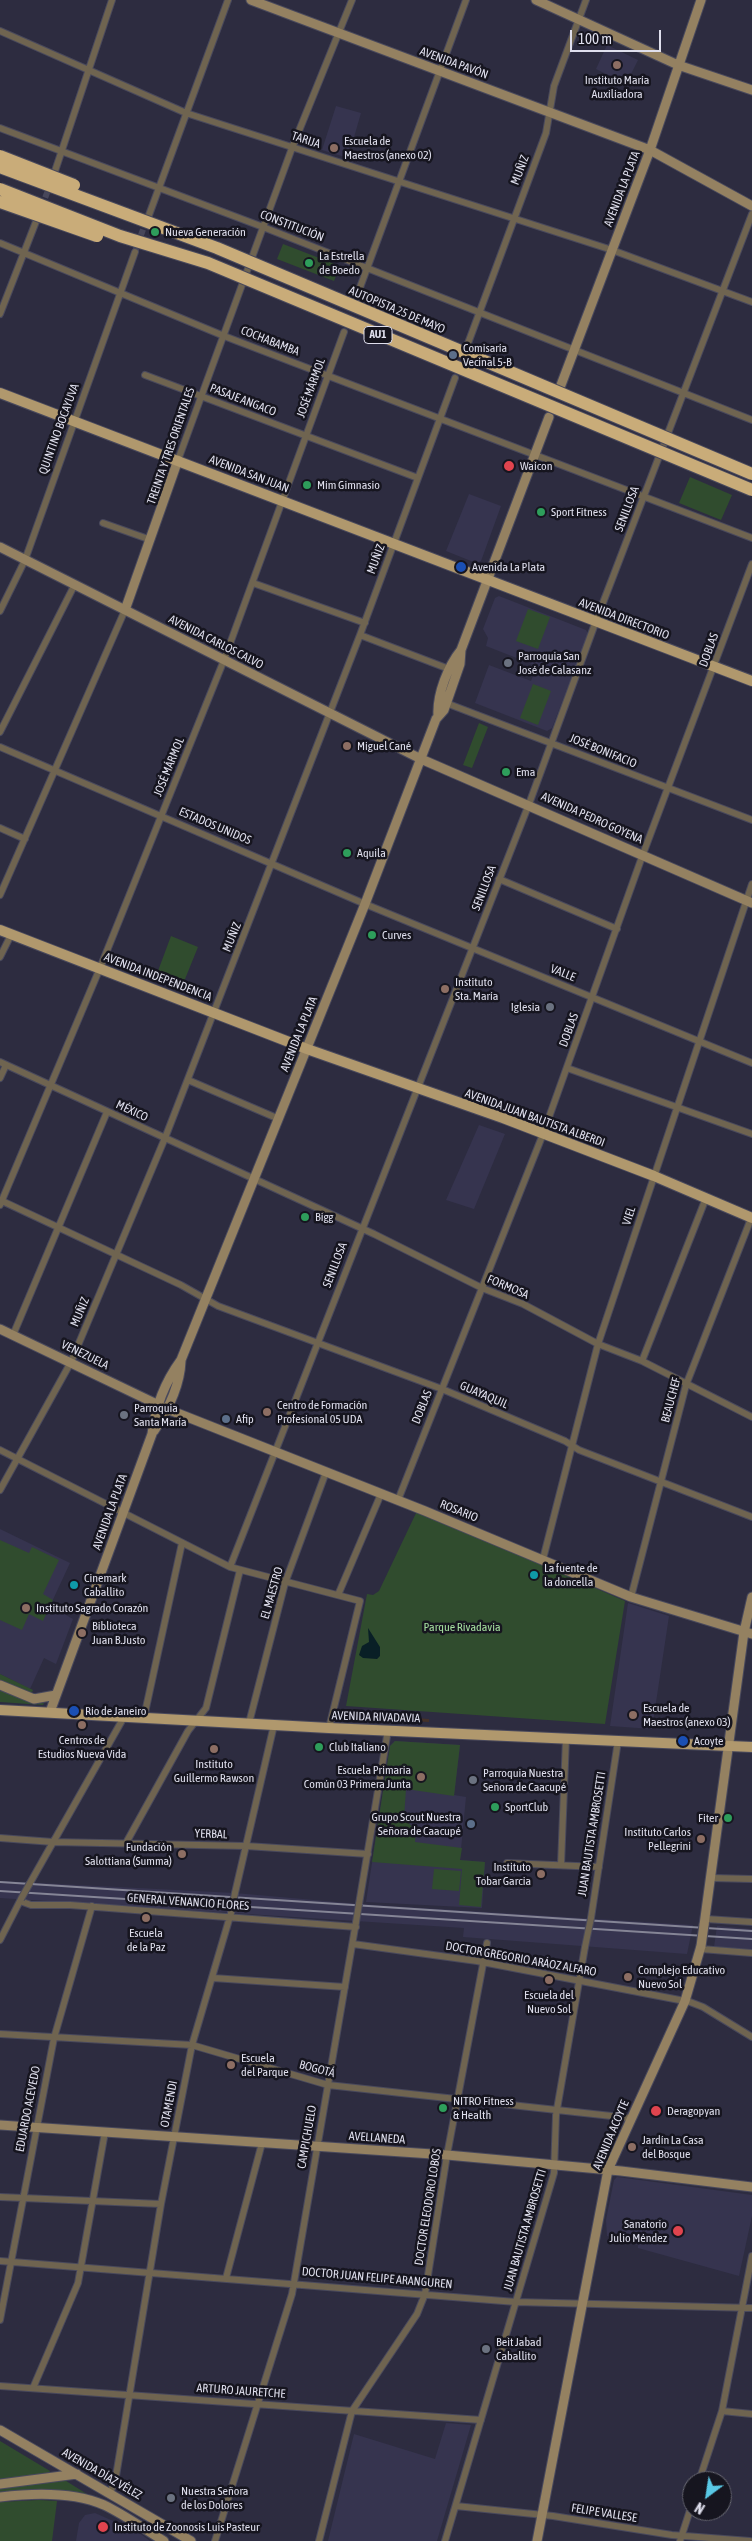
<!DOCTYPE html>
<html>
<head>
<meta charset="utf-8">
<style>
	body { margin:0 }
	#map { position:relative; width:752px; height:2541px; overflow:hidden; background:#2d2c40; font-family:"Asap Condensed",sans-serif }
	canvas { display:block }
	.north { position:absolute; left:682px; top:2471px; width:50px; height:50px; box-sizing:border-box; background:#16151f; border:1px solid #666671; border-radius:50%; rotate:211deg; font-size:14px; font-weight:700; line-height:20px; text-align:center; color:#dfdfed }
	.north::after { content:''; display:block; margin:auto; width:18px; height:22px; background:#59c8e5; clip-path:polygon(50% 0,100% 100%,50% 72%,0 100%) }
	.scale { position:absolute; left:570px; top:30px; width:91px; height:22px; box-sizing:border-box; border:2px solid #dfdfed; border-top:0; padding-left:6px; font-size:15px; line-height:18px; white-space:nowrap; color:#dfdfed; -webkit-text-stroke:4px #16151f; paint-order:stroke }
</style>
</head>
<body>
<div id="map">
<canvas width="752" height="2541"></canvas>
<div class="north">N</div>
<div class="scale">100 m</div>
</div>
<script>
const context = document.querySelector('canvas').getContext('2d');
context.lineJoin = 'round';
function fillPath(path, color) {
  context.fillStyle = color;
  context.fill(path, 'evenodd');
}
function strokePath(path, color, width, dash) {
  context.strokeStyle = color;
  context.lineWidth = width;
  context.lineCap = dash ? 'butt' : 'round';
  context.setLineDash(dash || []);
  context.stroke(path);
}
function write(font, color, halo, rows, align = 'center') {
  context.font = font + ' "Asap Condensed",sans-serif';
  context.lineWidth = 5;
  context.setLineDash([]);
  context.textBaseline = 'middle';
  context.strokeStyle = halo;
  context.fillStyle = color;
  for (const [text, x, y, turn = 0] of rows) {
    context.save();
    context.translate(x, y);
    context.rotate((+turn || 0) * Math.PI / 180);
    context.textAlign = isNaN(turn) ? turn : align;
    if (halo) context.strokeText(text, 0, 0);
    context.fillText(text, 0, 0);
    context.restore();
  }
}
const commercial = new Path2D(`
	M366,1714L429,1719V1722L365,1719Z`);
const built = new Path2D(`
	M607,45L638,60L626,84L596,69Z
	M336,106L361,113L348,158L322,150Z
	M469,494L501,506L481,561L476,563L446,551Z
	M499,596L586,630L588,634L552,728L547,731L475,703L489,665L531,681L537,666L486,646L488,638L483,629L495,598Z
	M479,1125L505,1134L474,1209L446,1200Z
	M0,1529L70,1563L50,1606L73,1619L56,1664L44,1658L30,1689L0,1674Z
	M628,1603L669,1616L652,1729L610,1726Z
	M395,1741L460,1745L454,1795L466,1797L460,1860L485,1862L482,1908L366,1902L390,1746Z
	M0,1881L235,1893L359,1904L693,1925L687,1954L463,1937L464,1928L0,1898Z
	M717,1926L752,1929V1949L714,1947Z
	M617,2177L752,2195V2216L739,2276L638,2248V2245L607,2236L606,2220L614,2180Z
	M446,2423L471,2425L437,2541H328L354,2434L435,2459Z
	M95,2513L138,2532L150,2541H76L79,2523L85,2515Z`);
const green = new Path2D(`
	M283,244L340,266L334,281L277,259Z
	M690,477L732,495L721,520L679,503Z
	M528,609L550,617L538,649L516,641Z
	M533,684L551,691L538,725L520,718Z
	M479,723L488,727L472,768L463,765Z
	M171,936L198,947L181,989L155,979Z
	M417,1511L625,1601L605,1724L346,1706L367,1594L373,1595L379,1591Z
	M0,1540L29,1553L32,1547L59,1560L43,1594L53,1600L43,1621L29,1614L22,1630L0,1620Z
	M0,1674L33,1690L30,1696L0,1682Z
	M0,1688L45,1701L43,1705L0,1702Z
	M395,1741L460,1745L454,1796L406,1789L404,1818L416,1831L415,1842L462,1848L460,1860L485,1862L481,1907L459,1905L462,1869L372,1862L390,1746Z
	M434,1869L461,1871L459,1891L432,1889Z
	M0,2441L50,2471L49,2474L0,2479Z
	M63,2479L90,2496L57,2492L0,2493V2487Z
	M39,2500L57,2501L52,2541H0V2502Z`);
const water = new Path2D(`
	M368,1628L380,1647V1656L377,1659L363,1658L359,1655L362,1646L369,1642Z`);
const streetTunnel = new Path2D(`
	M42,206L50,185
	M135,252L146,221`);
const street = new Path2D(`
	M0,31L186,113L612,250L752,302
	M0,128L263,227L752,420
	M53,177L112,0
	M149,215L228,0
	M0,243L224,336L752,538
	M355,301L466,0
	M0,314L37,219
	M467,346L546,133L554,86L586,0
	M145,375L418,478
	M178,460L292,148L352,0
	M103,523L151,540
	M253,583L365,623
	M0,611L25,560L135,252
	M360,635L449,669
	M446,703L752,820
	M0,732L74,586
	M0,747L365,904L752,1063
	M0,828L25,839
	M499,879L617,929
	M0,895L125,610
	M0,957L11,935
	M0,1062L374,1234L482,1288L523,1304L598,1344L642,1361L752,1417
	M567,1068L752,1134
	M0,1078L6,1065
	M188,1080L279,1119
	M0,1200L181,1285L218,1306L442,1389L565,1441L579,1450L752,1517
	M0,1205L100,968L224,660L344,332
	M13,1335L107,1112
	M642,1361L706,1198
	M0,1450L230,1567L360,1601L329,1728
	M0,1490L71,1362L165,1138L360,635L455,378
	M398,1500L543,1134L643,854L752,564
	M543,1559L598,1344L752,884
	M230,1567L529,804L596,621L752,214
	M338,1595L381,1494
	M631,1597L686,1385L752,1216
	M144,1717L182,1543
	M249,1723L285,1583L326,1472
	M0,1838L53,1842L246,1846L368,1854
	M126,1843L188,1731L206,1708L240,1570
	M507,1863L599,1867
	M561,1865L566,1738
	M712,1878L752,1879
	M30,1883L124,1717
	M235,1893L274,1725
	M20,1901L31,1905H70L356,1927
	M359,1904L388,1730
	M591,1918L618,1741
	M706,1919L752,1922
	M0,1940L21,1899
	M353,1944L477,1961L690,2002L703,2007L752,2037
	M701,1949L752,1953
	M213,1978L345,1987
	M0,2034L192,2045L328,2085L630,2118
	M0,2197L161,2204
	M0,2261L516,2302L752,2308
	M226,2278L262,2143
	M0,2320L54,2038L92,1906
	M0,2386L481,2420
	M33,2388L78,2283L105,2132
	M722,2411L752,2414
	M699,2481L722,2411L752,2256
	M110,2494L116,2476L161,2204L192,2045L231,1913
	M456,2506L553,2516L672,2535L750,2541
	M215,2541L292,2294L356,1922
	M319,2541L352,2411L417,2314L425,2294L447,2155L487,1943
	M445,2541L554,2173L556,2115L585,1947
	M680,2541L692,2504`);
const secondary = new Path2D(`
	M251,0L650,150L752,206
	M536,0L678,65L752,90
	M561,385L650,150L701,0
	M0,547L421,759L752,903
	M125,610L178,460
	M438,715C437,694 448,666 461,650
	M0,1329L167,1409L425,1511L631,1597L752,1634
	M154,1431C168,1410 180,1386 181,1361
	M0,1685L34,1699L56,1695
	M50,1712L152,1434C155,1408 165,1382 181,1360L365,904L436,719L444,710L460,664L461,650L549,417
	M704,1925L744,1632L752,1597
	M0,2125L447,2155L621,2171L752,2187
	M0,2430L191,2541
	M0,2484L77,2474
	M0,2497C32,2493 74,2492 104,2505C125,2515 144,2529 164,2541
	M537,2541L608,2170L685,2001L701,1946`);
const primary = new Path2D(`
	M0,393L752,681
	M0,930L307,1049L503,1118L654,1176L752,1218
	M0,1710L329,1728L752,1747`);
const rail = new Path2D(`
	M0,1882L752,1931
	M0,1891L752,1939`);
const streetBridge = new Path2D(`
	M21,1899L30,1883
	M231,1913L235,1893
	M356,1922L359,1904
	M585,1947L591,1918`);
const secondaryBridge = new Path2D(`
	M701,1946L704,1925`);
const highwayBridge = new Path2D(`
	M0,156L74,185
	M0,167L217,248L752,474
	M0,189L120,236L208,263L752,490
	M0,202L97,236`);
const markers = [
	[617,65,5,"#8d6e63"],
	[334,148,5,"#8d6e63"],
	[155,232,5,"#2e9e5b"],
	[309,263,5,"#2e9e5b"],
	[453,355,5,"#5c6f8a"],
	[509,466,6,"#e0444e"],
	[307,485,5,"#2e9e5b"],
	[541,512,5,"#2e9e5b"],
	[461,567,6,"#1a4fb4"],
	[508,663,5,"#6b7280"],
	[347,746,5,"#8d6e63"],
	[506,772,5,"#2e9e5b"],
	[347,853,5,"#2e9e5b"],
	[372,935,5,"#2e9e5b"],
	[445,989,5,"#8d6e63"],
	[550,1007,5,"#6b7280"],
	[305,1217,5,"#2e9e5b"],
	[267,1412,5,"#8d6e63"],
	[124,1415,5,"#6b7280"],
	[226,1419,5,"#5c6f8a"],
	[534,1575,5,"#0f9aa8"],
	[74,1585,5,"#0f9aa8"],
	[26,1608,5,"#8d6e63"],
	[82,1633,5,"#8d6e63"],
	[74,1711,6,"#1a4fb4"],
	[633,1715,5,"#8d6e63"],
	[82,1725,5,"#8d6e63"],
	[683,1741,6,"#1a4fb4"],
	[319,1747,5,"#2e9e5b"],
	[214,1749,5,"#8d6e63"],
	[421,1777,5,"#8d6e63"],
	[473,1780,5,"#6b7280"],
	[495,1807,5,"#2e9e5b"],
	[728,1818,5,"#2e9e5b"],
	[471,1824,5,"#5c6f8a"],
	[701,1839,5,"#8d6e63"],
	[182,1854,5,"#8d6e63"],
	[541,1874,5,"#8d6e63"],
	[146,1918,5,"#8d6e63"],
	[628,1977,5,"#8d6e63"],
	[549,1980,5,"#8d6e63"],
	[231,2065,5,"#8d6e63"],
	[443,2108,5,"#2e9e5b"],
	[656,2111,6,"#e0444e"],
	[632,2147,5,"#8d6e63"],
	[678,2231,6,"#e0444e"],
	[486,2349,5,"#6b7280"],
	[171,2498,5,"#6b7280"],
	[103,2527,6,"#e0444e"]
];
const shields = [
	[378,335,28]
];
const shieldNames = [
	["AU1",378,335]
];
const streetNames = [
	["AVENIDA PAVÓN",454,63,20],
	["TARIJA",306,140,18],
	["MUÑIZ",520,170,-69],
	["AVENIDA LA PLATA",622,189,-69],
	["CONSTITUCIÓN",292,226,21],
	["AUTOPISTA 25 DE MAYO",397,310,23],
	["COCHABAMBA",270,341,21],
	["JOSÉ MÁRMOL",311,388,-70],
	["PASAJE ANGACO",243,400,21],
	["QUINTINO BOCAYUVA",59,429,-70],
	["TREINTA Y TRES ORIENTALES",171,446,-71],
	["AVENIDA SAN JUAN",249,474,21],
	["SENILLOSA",627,509,-69],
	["MUÑIZ",376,559,-70],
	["AVENIDA DIRECTORIO",624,619,21],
	["AVENIDA CARLOS CALVO",216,642,27],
	["DOBLAS",709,650,-70],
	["JOSÉ BONIFACIO",603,751,22],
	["JOSÉ MÁRMOL",169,767,-68],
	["AVENIDA PEDRO GOYENA",592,818,24],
	["ESTADOS UNIDOS",215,826,23],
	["SENILLOSA",484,888,-69],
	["MUÑIZ",232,937,-68],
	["VALLE",563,973,22],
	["AVENIDA INDEPENDENCIA",158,977,21],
	["DOBLAS",569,1030,-70],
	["AVENIDA LA PLATA",299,1034,-68],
	["MÉXICO",132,1111,25],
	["AVENIDA JUAN BAUTISTA ALBERDI",535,1118,20],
	["VIEL",629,1216,-72],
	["SENILLOSA",335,1265,-69],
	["FORMOSA",508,1287,23],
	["MUÑIZ",80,1312,-67],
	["VENEZUELA",85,1355,26],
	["GUAYAQUIL",484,1395,23],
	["BEAUCHEF",671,1400,-75],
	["DOBLAS",422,1407,-68],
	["ROSARIO",459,1511,22],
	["AVENIDA LA PLATA",110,1512,-70],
	["EL MAESTRO",272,1593,-74],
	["AVENIDA RIVADAVIA",376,1717,2],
	["YERBAL",211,1834,2],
	["JUAN BAUTISTA AMBROSETTI",592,1834,-81],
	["GENERAL VENANCIO FLORES",188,1902,4],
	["DOCTOR GREGORIO ARÁOZ ALFARO",521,1959,10],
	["BOGOTÁ",317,2069,15],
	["OTAMENDI",169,2104,-79],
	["EDUARDO ACEVEDO",28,2109,-79],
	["AVENIDA ACOYTE",611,2135,-67],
	["CAMPICHUELO",307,2137,-80],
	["AVELLANEDA",377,2138,4],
	["DOCTOR ELEODORO LOBOS",428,2207,-81],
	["JUAN BAUTISTA AMBROSETTI",525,2230,-74],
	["DOCTOR JUAN FELIPE ARANGUREN",377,2278,5],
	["ARTURO JAURETCHE",241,2391,4],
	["AVENIDA DÍAZ VÉLEZ",102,2474,30],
	["FELIPE VALLESE",604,2513,9]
];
const poiNames = [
	["Instituto María",617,80,"center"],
	["Auxiliadora",617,94,"center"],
	["Escuela de",344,141],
	["Maestros (anexo 02)",344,155],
	["Nueva Generación",165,232],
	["La Estrella",319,256],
	["de Boedo",319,270],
	["Comisaría",463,348],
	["Vecinal 5-B",463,362],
	["Waícon",520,466],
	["Mim Gimnasio",317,485],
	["Sport Fitness",551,512],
	["Avenida La Plata",472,567],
	["Parroquia San",518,656],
	["José de Calasanz",518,670],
	["Miguel Cané",357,746],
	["Ema",516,772],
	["Aquila",357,853],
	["Curves",382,935],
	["Instituto",455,982],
	["Sta. María",455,996],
	["Iglesia",540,1007,"right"],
	["Bigg",315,1217],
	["Centro de Formación",277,1405],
	["Profesional 05 UDA",277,1419],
	["Parroquia",134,1408],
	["Santa María",134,1422],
	["Afip",236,1419],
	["La fuente de",544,1568],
	["la doncella",544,1582],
	["Cinemark",84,1578],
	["Caballito",84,1592],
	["Instituto Sagrado Corazón",36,1608],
	["Biblioteca",92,1626],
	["Juan B.Justo",92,1640],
	["Escuela de",643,1708],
	["Maestros (anexo 03)",643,1722],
	["Río de Janeiro",85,1711],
	["Centros de",82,1740,"center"],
	["Estudios Nueva Vida",82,1754,"center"],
	["Acoyte",694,1741],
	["Club Italiano",329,1747],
	["Instituto",214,1764,"center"],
	["Guillermo Rawson",214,1778,"center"],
	["Escuela Primaria",411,1770,"right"],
	["Común 03 Primera Junta",411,1784,"right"],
	["Parroquia Nuestra",483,1773],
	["Señora de Caacupé",483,1787],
	["SportClub",505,1807],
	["Grupo Scout Nuestra",461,1817,"right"],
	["Señora de Caacupé",461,1831,"right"],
	["Fiter",718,1818,"right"],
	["Instituto Carlos",691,1832,"right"],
	["Pellegrini",691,1846,"right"],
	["Fundación",172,1847,"right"],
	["Salottiana (Summa)",172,1861,"right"],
	["Instituto",531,1867,"right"],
	["Tobar Garcia",531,1881,"right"],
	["Escuela",146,1933,"center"],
	["de la Paz",146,1947,"center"],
	["Complejo Educativo",638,1970],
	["Nuevo Sol",638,1984],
	["Escuela del",549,1995,"center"],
	["Nuevo Sol",549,2009,"center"],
	["Escuela",241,2058],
	["del Parque",241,2072],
	["NITRO Fitness",453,2101],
	["& Health",453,2115],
	["Deragopyan",667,2111],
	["Jardín La Casa",642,2140],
	["del Bosque",642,2154],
	["Sanatorio",667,2224,"right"],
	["Julio Méndez",667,2238,"right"],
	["Beit Jabad",496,2342],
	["Caballito",496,2356],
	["Nuestra Señora",181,2491],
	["de los Dolores",181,2505],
	["Instituto de Zoonosis Luis Pasteur",114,2527]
];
const parkNames = [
	["Parque Rivadavia",462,1627]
];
fillPath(commercial, '#443129');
fillPath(built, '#36344f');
fillPath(green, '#304c2e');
fillPath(water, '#091f26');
strokePath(streetTunnel, '#48475a', 6, [6, 3]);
strokePath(street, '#49495c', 8);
strokePath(secondary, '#49495c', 11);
strokePath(primary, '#49495c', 12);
strokePath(street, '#6f6450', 6);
strokePath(secondary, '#948161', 9);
strokePath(primary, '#b0986d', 10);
strokePath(rail, '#858596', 2);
strokePath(streetBridge, '#49495c', 8, []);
strokePath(secondaryBridge, '#49495c', 11, []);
strokePath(highwayBridge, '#49495c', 14, []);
strokePath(streetBridge, '#6f6450', 6);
strokePath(secondaryBridge, '#948161', 9);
strokePath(highwayBridge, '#c9ac79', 12);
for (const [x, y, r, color] of markers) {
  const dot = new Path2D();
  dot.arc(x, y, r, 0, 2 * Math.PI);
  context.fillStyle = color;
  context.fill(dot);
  strokePath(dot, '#16151f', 2);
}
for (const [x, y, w] of shields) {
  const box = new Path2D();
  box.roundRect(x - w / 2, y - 8.5, w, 17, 4);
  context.fillStyle = '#16151f';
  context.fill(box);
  strokePath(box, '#dfdfed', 1);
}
write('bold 11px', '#dfdfed', null, shieldNames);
write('12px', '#dfdfed', '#16151f', streetNames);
write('12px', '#dfdfed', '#16151f', poiNames, 'left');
write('12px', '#a5df9f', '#16151f', parkNames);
</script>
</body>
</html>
